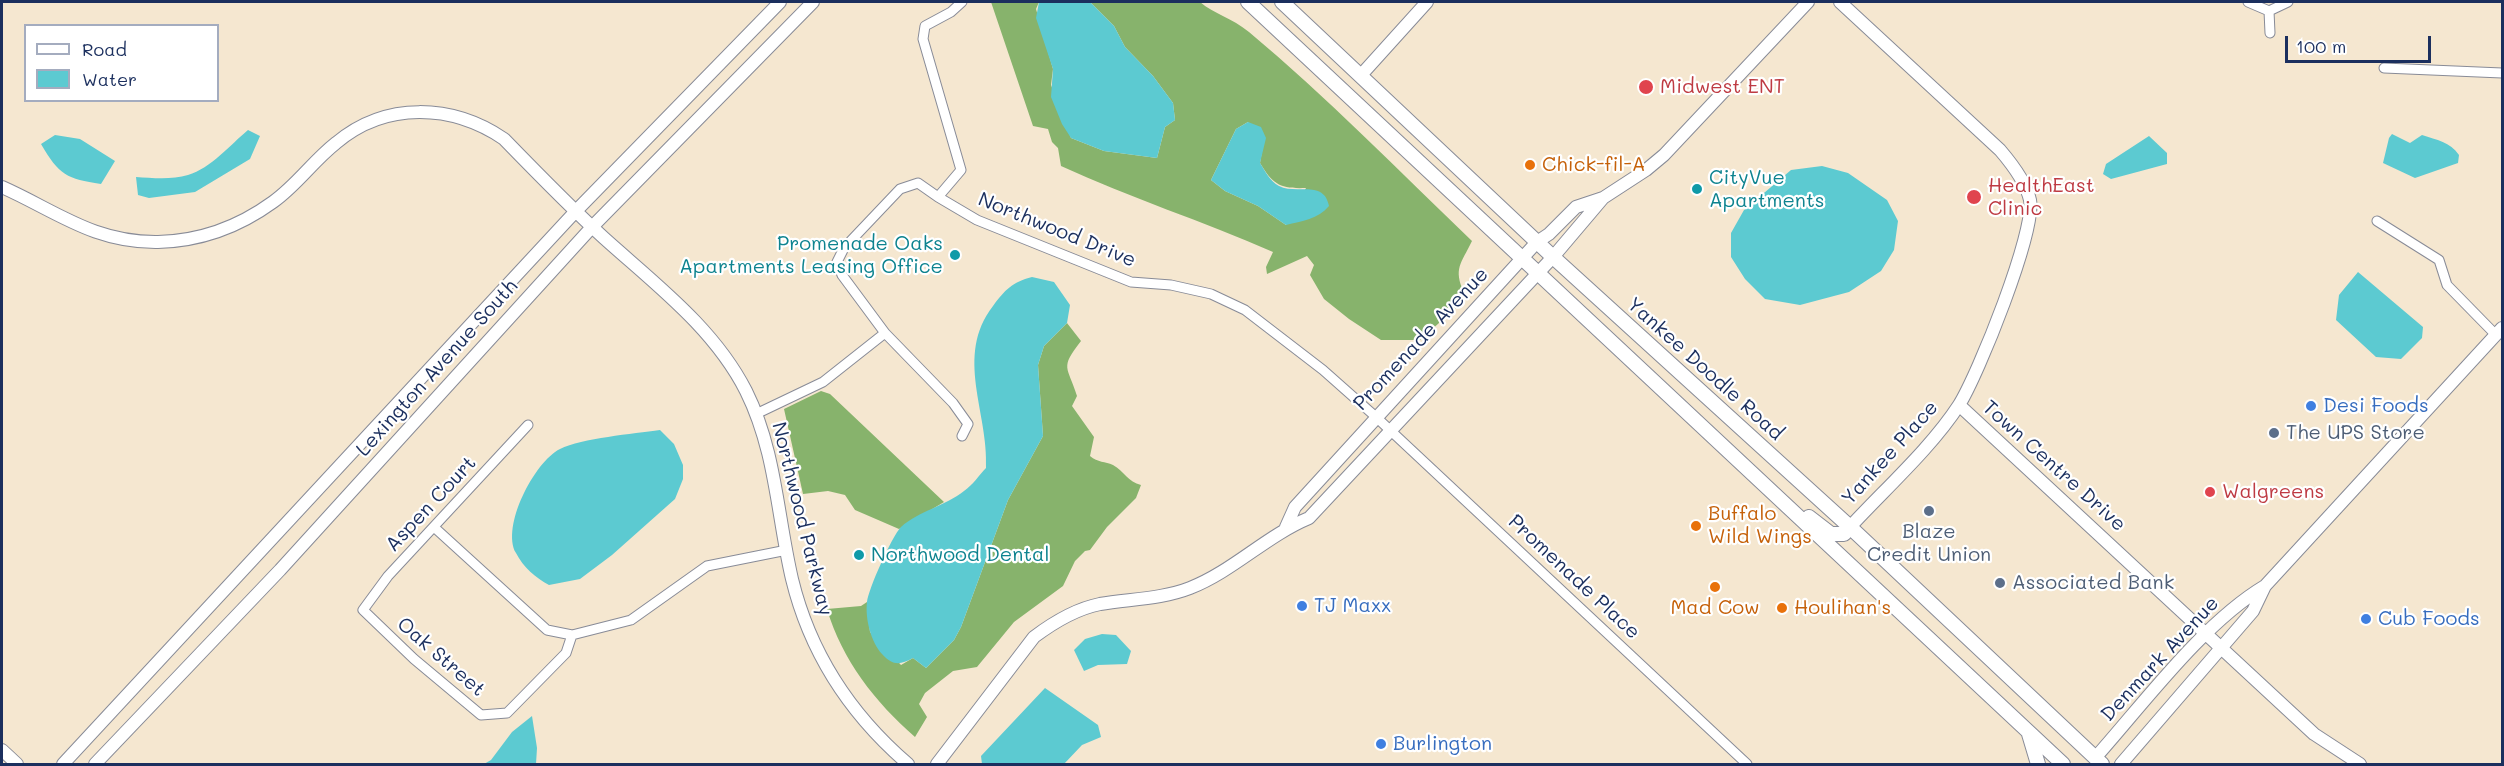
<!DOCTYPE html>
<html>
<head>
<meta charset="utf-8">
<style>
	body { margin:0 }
	#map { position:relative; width:2504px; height:766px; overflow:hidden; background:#f5e7d0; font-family:Mali,sans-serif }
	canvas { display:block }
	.frame { position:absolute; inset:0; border:3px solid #1b2f5e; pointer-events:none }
	.legend { position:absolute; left:24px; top:24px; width:195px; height:78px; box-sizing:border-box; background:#fff; border:2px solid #a4acbf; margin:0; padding:8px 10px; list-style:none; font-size:18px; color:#1b2f5e }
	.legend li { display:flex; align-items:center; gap:12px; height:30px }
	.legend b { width:30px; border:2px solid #a4acbf }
	.scale { position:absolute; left:2285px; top:36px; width:146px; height:27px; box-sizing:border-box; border:3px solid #1b2f5e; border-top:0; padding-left:8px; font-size:18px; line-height:21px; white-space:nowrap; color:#1b2f5e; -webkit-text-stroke:4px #fff; paint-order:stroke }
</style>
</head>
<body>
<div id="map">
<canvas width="2504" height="766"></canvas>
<div class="frame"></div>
<ul class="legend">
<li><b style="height:8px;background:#fff"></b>Road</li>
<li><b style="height:16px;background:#5ccad1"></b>Water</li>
</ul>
<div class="scale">100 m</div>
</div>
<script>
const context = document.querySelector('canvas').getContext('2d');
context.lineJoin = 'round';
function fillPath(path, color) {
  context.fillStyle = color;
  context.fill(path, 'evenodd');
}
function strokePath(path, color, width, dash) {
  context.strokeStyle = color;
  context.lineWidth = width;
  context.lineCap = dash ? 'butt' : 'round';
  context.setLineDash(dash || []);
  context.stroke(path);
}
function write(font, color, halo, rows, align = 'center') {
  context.font = font + ' Mali,sans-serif';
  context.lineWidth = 4.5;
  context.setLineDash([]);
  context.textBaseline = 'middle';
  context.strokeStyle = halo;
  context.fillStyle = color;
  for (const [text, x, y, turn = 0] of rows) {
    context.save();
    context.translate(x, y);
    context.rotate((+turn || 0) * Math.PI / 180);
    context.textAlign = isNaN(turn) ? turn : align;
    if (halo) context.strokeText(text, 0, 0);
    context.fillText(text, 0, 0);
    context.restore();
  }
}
const forest = new Path2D(`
	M991,2H1039L1036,9L1053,69L1051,85L1071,138L1104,151L1157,158L1165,127L1175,120L1173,103L1153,76L1125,47L1114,26L1090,2H1200C1214,14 1232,18 1249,32C1327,97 1399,171 1472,241C1461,264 1453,268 1464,293L1458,306L1420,340H1381L1349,319L1324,299L1310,275L1314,265L1307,256L1267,274L1266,267L1273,252C1203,221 1130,198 1061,166L1058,148L1052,142L1048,129L1033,126ZM1248,122L1262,151L1260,163C1273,185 1281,189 1306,188L1286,225L1258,206L1225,191L1211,180L1236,129Z
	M1067,323L1081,341C1059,369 1068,366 1077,396L1072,406L1094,437L1090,456C1098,463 1105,461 1113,465C1124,471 1128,482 1141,485L1136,498L1107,527L1090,550L1085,551L1075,561L1063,586L1014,622L977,667L953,671L925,693L919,704L927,717L915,737C875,702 842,660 827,609L861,606L867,602L870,632L901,665L913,658L926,668L954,640L961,627L1008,500L1043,436L1038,365L1044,346Z
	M821,391L830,394L944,502L899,529L855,510L845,495L828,491L803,494L784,409Z`);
const water = new Path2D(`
	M1039,2H1090L1114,26L1125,47L1153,76L1173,103L1175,120L1165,127L1157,158L1104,151L1071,138L1062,124L1051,97L1053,69L1036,18Z
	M1248,122L1261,127L1266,138L1260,163C1265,171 1270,181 1279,186C1296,195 1324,179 1329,206C1318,219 1302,221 1286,225L1258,206L1225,191L1211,180L1236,129Z
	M248,130L260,136L250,159L195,192L149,198L138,195L136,177C152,178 172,180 188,175C211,168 230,145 248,130Z
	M2392,134L2410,143L2422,135C2437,140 2450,142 2459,155L2458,163L2415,178L2383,163L2389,138Z
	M55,135L80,139L115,161L101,184C67,179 59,175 41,144Z
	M2149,136L2167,153V164L2111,179L2103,174L2106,164Z
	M1822,166L1848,173L1887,200L1898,221L1894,250L1881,271L1849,292L1800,305L1765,299L1745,279L1731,257V233L1744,210L1791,170Z
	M2358,272L2423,327L2422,338L2401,359L2376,357L2336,320L2339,295Z
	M1032,277L1054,282L1070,305L1067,323L1044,346L1038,365L1043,436L1008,500L961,627L954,640L926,668L913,658C900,665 893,666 882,654C871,642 865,619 867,602C868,590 892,536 901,527C919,511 945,506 964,491C973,485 979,475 986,468C989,413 954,356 993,306C1005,290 1012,282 1032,277Z
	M660,430L674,444L683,465V479L675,499L612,555L580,579L549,585C536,578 523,567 516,553C501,527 534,462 560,449C582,438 633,434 660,430Z
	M1102,634L1116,635L1131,651L1127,664L1098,665L1084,671L1074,650L1085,639Z
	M1045,688L1098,725L1101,737L1082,745L1064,764H982L981,756Z
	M532,716L537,748L536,764H484L491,760L512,732Z`);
const minor = new Path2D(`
	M962,2L951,12L925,26L923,39L961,170L938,197L977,220L1131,282L1171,285L1211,294L1245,310L1323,370L1376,417L1747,764
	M2248,2L2269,11
	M2269,11L2270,33
	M2269,11L2288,2
	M2384,68L2502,73
	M2377,221L2439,260L2447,285L2496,335
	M885,333L953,403L968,424L962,436
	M756,414L823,382L885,333L842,275L837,262L844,248L900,189L918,183L938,197
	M528,425L388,576L363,610L414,659L481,715L507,713L566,653L572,635
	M435,528L547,630L572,635L631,620L707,566L787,550`);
const tertiary = new Path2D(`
	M1840,2L2000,150C2012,164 2026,182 2030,200C2036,231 1978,375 1959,405C1931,448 1885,489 1850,527
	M1362,74L1427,2
	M2,187C56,211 94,243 158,242C200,241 240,226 273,202C297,185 313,161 336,143C386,101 452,104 504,139C537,173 570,207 604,238C655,284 714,328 746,391C776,451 777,515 792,579C810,653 851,715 908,764
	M1959,405L2314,734L2360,764
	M1286,527L1295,507L1537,242L1549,234L1576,207L1603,198L1646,170L1664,155L1808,2
	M2,750L17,764
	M2095,758C2144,703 2203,623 2265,586L2502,328
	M63,764L575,212L780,2
	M95,764L280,570L592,227L813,2
	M937,764L1034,637C1054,622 1075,609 1100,604C1129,599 1162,599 1190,588C1233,571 1266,536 1309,518L1553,257L1603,198
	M2121,764L2253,611L2265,586`);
const secondary = new Path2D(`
	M1248,2L2063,764
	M1282,2L1553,257L1850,527L2102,764
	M1809,517L1831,534H1844L1850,527
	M2029,734L2038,764`);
const markers = [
	[1646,87,8,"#e0444e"],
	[1530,165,6,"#e8710a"],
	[1697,189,6,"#0f9aa8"],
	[1974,197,8,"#e0444e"],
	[955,255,6,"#0f9aa8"],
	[2311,406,6,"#3f7fe0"],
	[2274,433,6,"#5c6f8a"],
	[2210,492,6,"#e0444e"],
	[1929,511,6,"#5c6f8a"],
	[1696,526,6,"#e8710a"],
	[859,555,6,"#0f9aa8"],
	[2000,583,6,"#5c6f8a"],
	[1715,587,6,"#e8710a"],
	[1302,606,6,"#3f7fe0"],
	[1782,608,6,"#e8710a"],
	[2366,619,6,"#3f7fe0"],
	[1381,744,6,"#3f7fe0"]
];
const healthNames = [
	["Midwest ENT",1660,87],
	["HealthEast",1988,186],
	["Clinic",1988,209],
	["Walgreens",2222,492]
];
const foodNames = [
	["Chick-fil-A",1542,165],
	["Buffalo",1708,514],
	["Wild Wings",1708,537],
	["Mad Cow",1715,608,"center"],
	["Houlihan's",1794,608]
];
const cultureNames = [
	["CityVue",1709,178],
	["Apartments",1709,201],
	["Promenade Oaks",943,244,"right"],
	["Apartments Leasing Office",943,267,"right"],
	["Northwood Dental",871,555]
];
const streetNames = [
	["Northwood Drive",1057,230,22],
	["Promenade Avenue",1421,339,-47],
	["Lexington Avenue South",437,368,-48],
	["Yankee Doodle Road",1705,369,42],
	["Yankee Place",1890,453,-48],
	["Town Centre Drive",2054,466,42],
	["Aspen Court",431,504,-47],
	["Northwood Parkway",802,519,76],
	["Promenade Place",1574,577,43],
	["Oak Street",441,657,41],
	["Denmark Avenue",2160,659,-47]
];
const shopNames = [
	["Desi Foods",2323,406],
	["TJ Maxx",1314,606],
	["Cub Foods",2378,619],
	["Burlington",1393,744]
];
const serviceNames = [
	["The UPS Store",2286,433],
	["Blaze",1929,532,"center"],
	["Credit Union",1929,555,"center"],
	["Associated Bank",2012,583]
];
fillPath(forest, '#87b36c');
fillPath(water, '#5ccad1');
strokePath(minor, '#888b97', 11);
strokePath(tertiary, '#888b97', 14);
strokePath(secondary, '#888b97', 16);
strokePath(minor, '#fff', 9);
strokePath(tertiary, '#fff', 12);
strokePath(secondary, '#fff', 14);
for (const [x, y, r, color] of markers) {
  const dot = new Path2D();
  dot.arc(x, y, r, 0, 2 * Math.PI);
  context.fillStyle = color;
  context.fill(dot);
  strokePath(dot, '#fff', 2);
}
write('20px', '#be3a42', '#fff', healthNames, 'left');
write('20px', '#c56008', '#fff', foodNames, 'left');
write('20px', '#0d838f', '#fff', cultureNames, 'left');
write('20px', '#1b2f5e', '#fff', streetNames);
write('20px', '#366cbe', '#fff', shopNames, 'left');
write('20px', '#4e5e75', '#fff', serviceNames, 'left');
</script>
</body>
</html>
